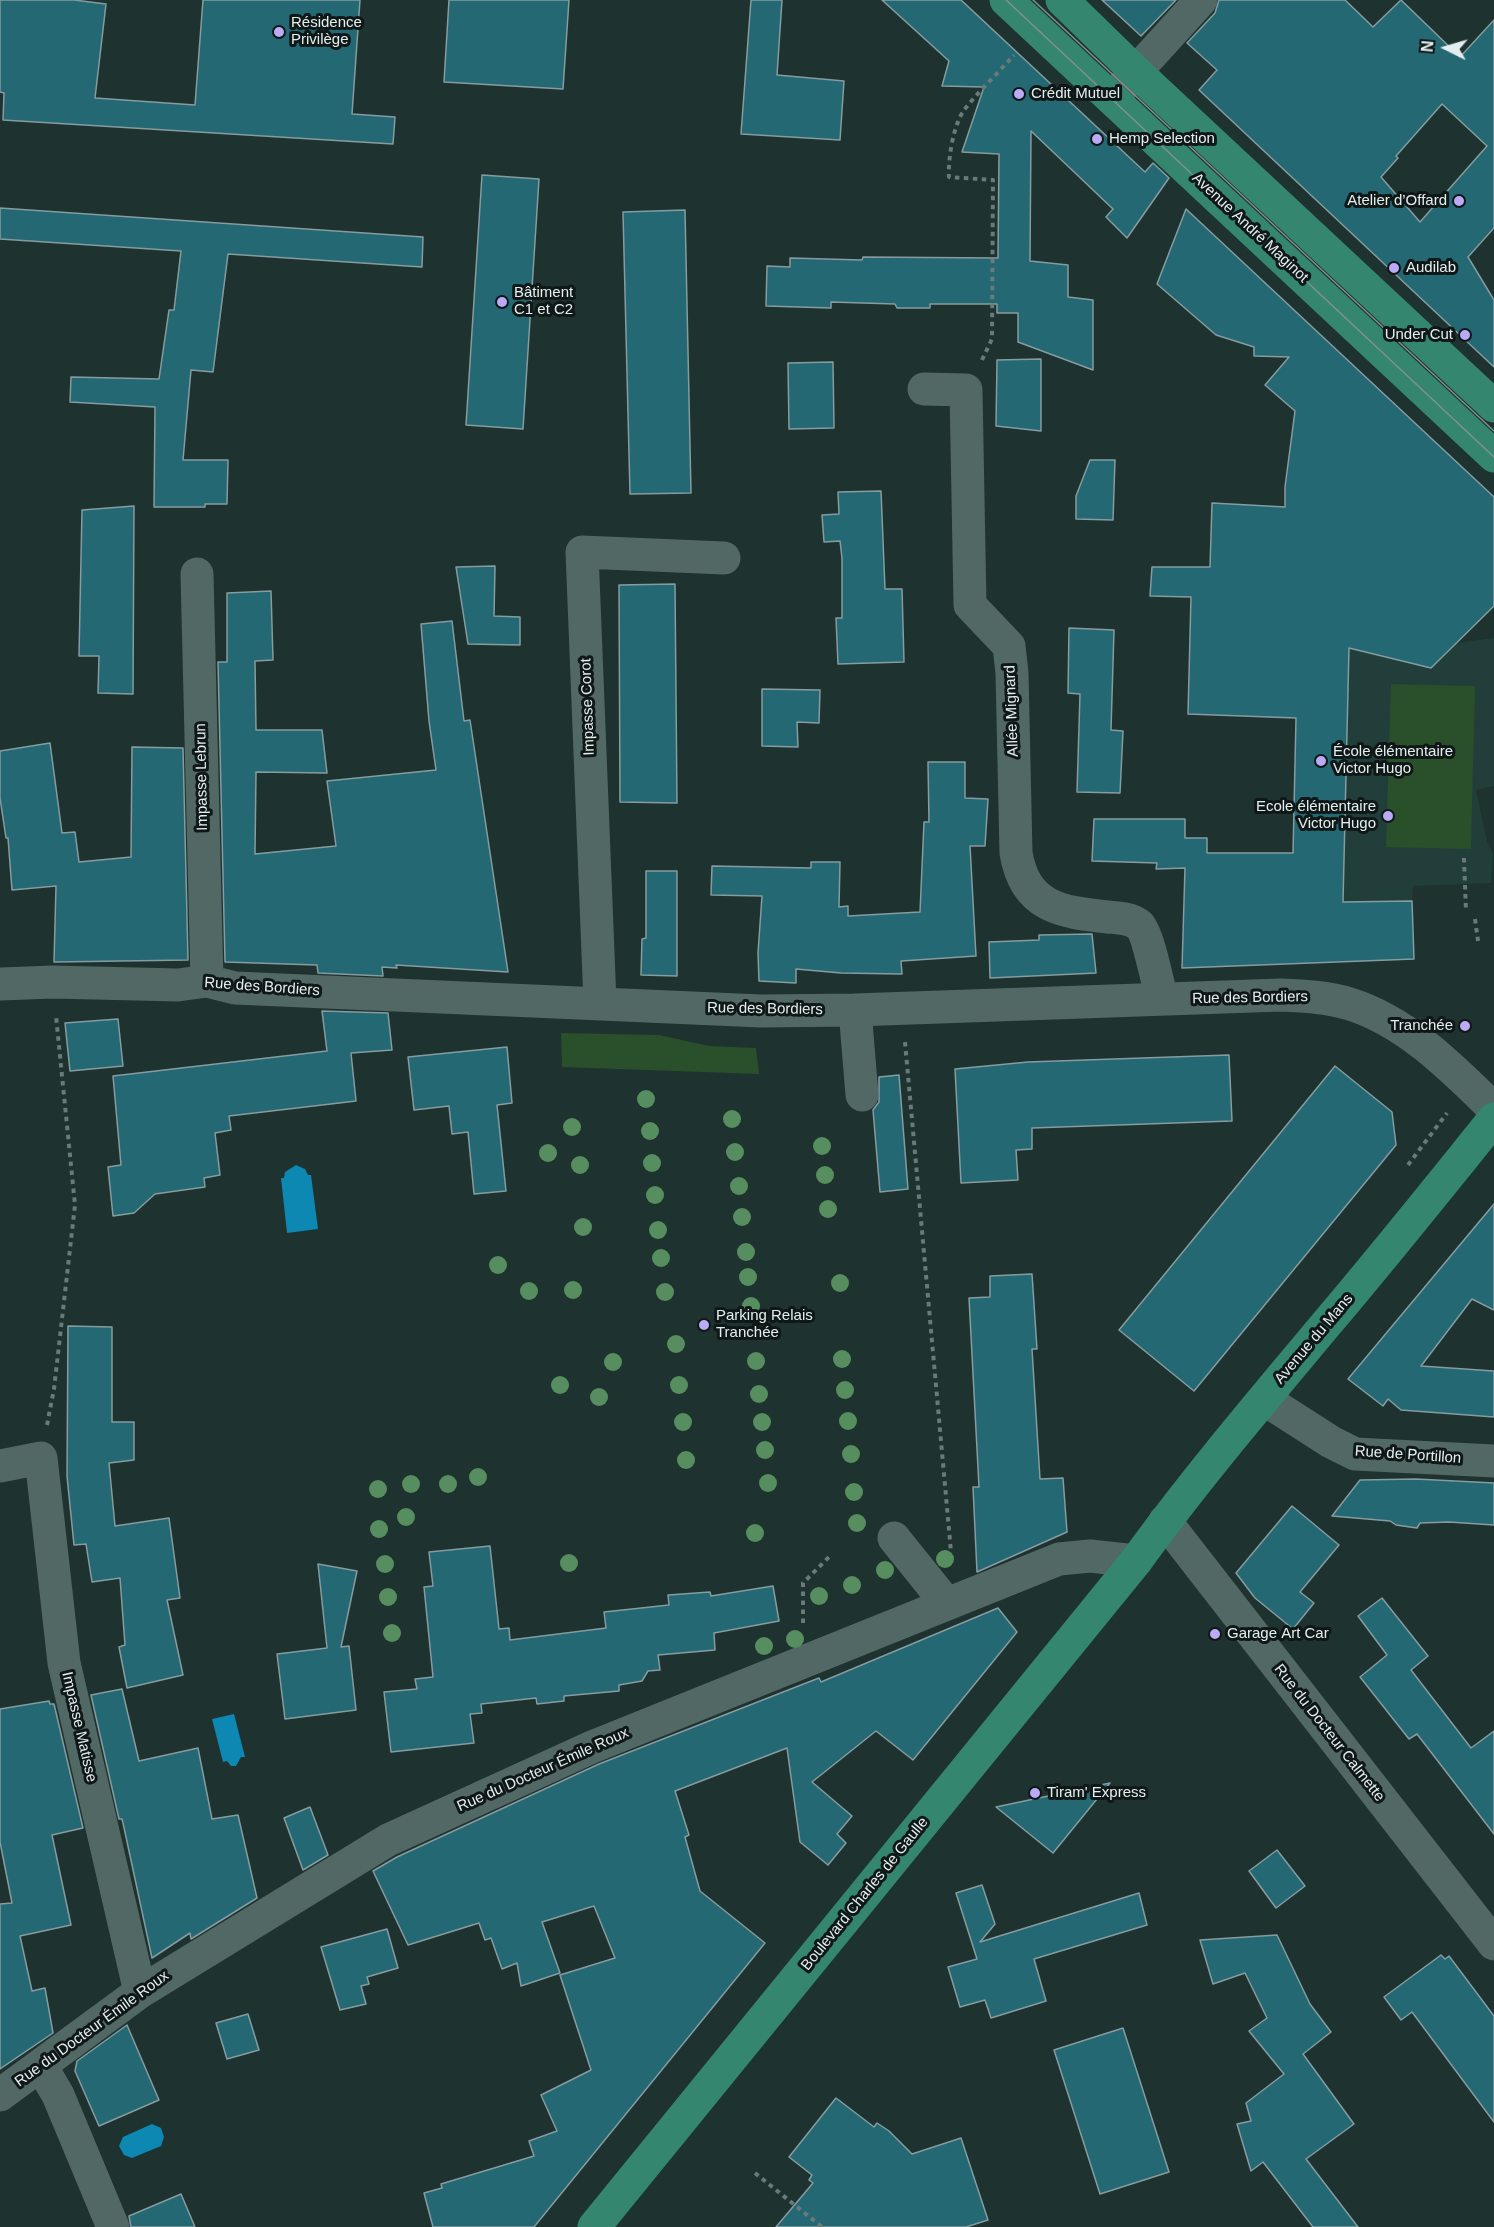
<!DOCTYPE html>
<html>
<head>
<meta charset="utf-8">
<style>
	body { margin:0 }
	#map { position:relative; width:1494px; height:2227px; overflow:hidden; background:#1e3230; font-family:Arial,sans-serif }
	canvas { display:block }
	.north { position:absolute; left:1416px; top:18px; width:60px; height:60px; -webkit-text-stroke:4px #0f1817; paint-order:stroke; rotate:275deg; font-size:16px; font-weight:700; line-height:24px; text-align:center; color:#e3efee }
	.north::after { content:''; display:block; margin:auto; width:21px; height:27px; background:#e3efee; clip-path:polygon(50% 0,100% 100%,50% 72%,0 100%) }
</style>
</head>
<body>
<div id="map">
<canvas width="1494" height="2227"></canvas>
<div class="north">N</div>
</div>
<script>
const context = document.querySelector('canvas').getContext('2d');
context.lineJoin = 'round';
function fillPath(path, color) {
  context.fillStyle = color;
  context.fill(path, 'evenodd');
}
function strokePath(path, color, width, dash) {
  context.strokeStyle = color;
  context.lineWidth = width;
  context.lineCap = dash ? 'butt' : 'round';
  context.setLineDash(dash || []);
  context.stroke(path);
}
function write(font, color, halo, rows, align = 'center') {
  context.font = font + ' Arial,sans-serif';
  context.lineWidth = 6;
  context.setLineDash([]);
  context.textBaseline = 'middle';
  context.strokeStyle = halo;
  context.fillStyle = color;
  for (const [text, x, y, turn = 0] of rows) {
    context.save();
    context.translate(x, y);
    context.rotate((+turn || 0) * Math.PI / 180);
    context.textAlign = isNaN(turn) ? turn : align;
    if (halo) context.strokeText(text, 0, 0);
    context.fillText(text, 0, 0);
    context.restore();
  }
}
const built = new Path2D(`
	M1298,634L1431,668L1457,643L1494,638V786L1476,790L1487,841L1493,854L1491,883L1413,886L1412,901L1414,959L1291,964Z`);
const green = new Path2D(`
	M1391,684L1475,686L1471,849L1386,847Z
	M561,1033L659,1035L709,1046L756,1048L759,1074L562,1067Z`);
const water = new Path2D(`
	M296,1165L305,1169L308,1175H311L318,1229L287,1233L281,1178H284L285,1172Z
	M234,1714L245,1757H241L236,1766H231L227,1761L223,1762L212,1719Z
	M152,2124L161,2128L164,2137L161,2146L132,2158L124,2155L119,2146L123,2137Z`);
const building = new Path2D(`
	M0,0H74L106,4L95,98L195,105L203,0H360L352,114L395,117L393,144L3,120L4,93L0,92Z
	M449,0H569L563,89L444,82Z
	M751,0H782L777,75L844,81L840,140L741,134Z
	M882,0H961L1145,172L1153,163L1169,178L1127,238L1106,217L1113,209L1031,131L1030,261L1068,265V297L1093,300V370L1018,342V313H997V304H930V308H897L895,304L831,302V308L766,306L767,266L790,267V258L862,260L863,257L998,258L999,154L962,152L984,87L942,86L949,61Z
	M1102,0H1176L1141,36Z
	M1219,0H1345L1373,27L1401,0L1460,57L1494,20V228L1468,257L1494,300V367L1199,90L1217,70L1187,43L1215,13ZM1442,104L1487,146L1420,222L1381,177L1398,158L1396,156Z
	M482,175L539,179L523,429L466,425Z
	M0,208L423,237L422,267L228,254L213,372L191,370L183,460H228L227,504H205V507H154L155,407L70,402L71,377L159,379L169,310H174L181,251L0,239Z
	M1186,209L1494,497V606L1431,668L1349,648L1343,902L1412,901L1414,959L1182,968L1185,868L1156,869L1157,863L1092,861L1094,819H1185V838H1207V853H1293L1296,718L1188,714L1191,597L1150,596L1152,567H1210L1212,503L1285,507V487L1295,411L1265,385L1289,357L1254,356V347L1216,335L1157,284Z
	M685,210L691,493L630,494L623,212Z
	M1041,359V431L996,426L997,360Z
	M833,362L834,428L789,429L788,363Z
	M1090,460H1115L1113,520L1076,519V496Z
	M881,491L885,589H902L904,662L838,664L836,618H842V558L840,541L824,542L822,515L839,514L838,492Z
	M134,506L133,694L98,693L99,656H79L82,510Z
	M495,566L494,616L520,617V645L468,644L456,567Z
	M675,584L677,803L620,802L619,585Z
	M271,591L273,660L255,661L256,730H322L327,773L256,772L255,854L336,846L327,781L436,770L429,721L421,624L452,621L464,721L470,720L508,972L396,965L397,968L382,967L383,976L318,973L317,965L225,962L218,662H227V593Z
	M1069,628L1114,630L1111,730L1123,731L1120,793L1077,792L1080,694L1068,693Z
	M762,689L820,690L819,723L797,722L798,747L762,746Z
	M50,743L62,833L75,832L79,862L131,857L132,747L183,748L188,960L54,962L56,886L12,890L8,838H6L0,798V751Z
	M928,762H965V798L988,799L985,846H970L976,956L901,961L902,974L841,973L796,969V983L759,981L758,953L762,896L711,895L712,866L811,868V862H840L839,907L848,906V916L920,912L924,822H929Z
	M646,871H677V976L641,975L642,939L646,938Z
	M1092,934L1096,973L990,978L989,942L1039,940V935Z
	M322,1011L388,1013L392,1050L351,1053L356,1101L229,1116L231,1130L215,1133L220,1175L204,1178L205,1187L155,1194L134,1213L113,1216L108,1167L121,1165L113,1076L327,1051Z
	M118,1019L123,1066L70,1071L65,1023Z
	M507,1047L512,1103L497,1105L506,1191L474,1194L468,1132L452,1134L449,1106L414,1110L408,1057Z
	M1229,1055L1232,1121L1032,1128V1149L1016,1150L1018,1180L961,1183L955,1069L1028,1062Z
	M1335,1066L1392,1112L1396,1145L1194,1391L1119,1330Z
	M899,1075L908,1189L880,1192L873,1110L879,1102V1077Z
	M1494,1204V1310L1472,1299L1421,1366L1494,1371V1417L1401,1410L1388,1399L1383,1406L1348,1379Z
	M1032,1274L1037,1349H1032L1040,1479L1063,1478L1067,1532L977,1572L973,1487H979L969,1298L990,1297V1276Z
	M68,1326L112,1327V1422H134V1460L109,1463L115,1526L169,1518L180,1598L167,1600L183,1675L127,1688L119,1647L125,1645L120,1578L92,1582L86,1544L74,1545L67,1476Z
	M1416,1479L1494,1483V1525L1449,1522L1420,1523L1417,1528L1396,1525L1390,1521L1332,1516L1360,1480Z
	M1292,1506L1339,1545L1300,1592L1314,1603L1293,1629L1255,1598L1236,1573Z
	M490,1546L499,1629L509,1628L510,1640L606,1628L604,1612L669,1605L668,1595L710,1592L711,1596L773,1586L779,1621L714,1633L715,1650L658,1655L660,1670L648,1671L642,1681L619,1685V1691L564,1696V1701L537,1704L536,1698L481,1704L482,1713L470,1714L474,1743L391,1752L384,1692L417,1689L415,1679L433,1677L424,1587L433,1586L429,1552Z
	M318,1564L357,1571L341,1647L349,1646L356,1710L285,1719L277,1654L327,1648Z
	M1382,1598L1428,1656L1411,1670L1471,1748L1494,1731V1834L1417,1734L1409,1739L1360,1677L1387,1655L1358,1616Z
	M998,1608L1017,1632L913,1760L876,1731L812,1782L852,1816L837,1834L846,1843L828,1865L800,1842L787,1748L675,1791L689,1835L685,1837L700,1891L765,1943L534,2227H433L424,2193L442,2188L441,2184L534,2156L529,2141L557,2131L541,2095L591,2070L560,1975L615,1958L594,1906L542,1922L560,1973L521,1986L517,1963L502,1969L491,1938L485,1940L479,1923L408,1945L373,1871L397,1857L599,1764L819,1678L821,1682Z
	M122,1689L139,1761L198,1748L212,1819L238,1815L257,1898L191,1939L190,1933L152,1958L123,1823L122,1819H119L91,1695Z
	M49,1701L50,1704H54L83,1828L52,1835L71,1925L20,1936L32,1991L45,1988L53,2033L0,2069V1904L12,1903L0,1842V1709Z
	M1110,1783L1053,1853L996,1807Z
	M310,1807L328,1855L303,1870L284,1818Z
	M1277,1850L1305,1886L1276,1908L1249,1871Z
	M982,1885L995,1924L980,1942L1139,1893L1147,1925L1034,1959L1046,2001L991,2018L985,2000L960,2007L948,1967L977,1959L956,1893Z
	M387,1929L398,1968L367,1977L369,1984L361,1986L366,2004L340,2010L321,1947Z
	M1277,1935L1310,2004L1331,2032L1303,2054L1354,2124L1306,2159L1358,2227H1313L1263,2162L1251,2171L1237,2124L1251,2121L1246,2103L1284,2074L1249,2031L1267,2018L1245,1973L1213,1984L1200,1940Z
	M1441,1955L1445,1959L1449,1956L1494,2016V2122L1412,2012L1401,2020L1384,1997Z
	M248,2014L259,2050L227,2059L216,2023Z
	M127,2025L159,2100L99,2126L75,2071L77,2061Z
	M1123,2028L1169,2172L1100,2194L1054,2050Z
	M836,2098L874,2127L877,2123L889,2131L912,2154L961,2138L988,2220L966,2227H776L813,2183L809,2180L812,2175L789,2157Z
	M181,2194L195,2227H131L129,2216Z`);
const path = new Path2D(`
	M982,360L992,339L993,180L949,177C948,159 953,126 964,110C979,91 998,73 1014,55
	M1464,858L1466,912
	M1475,919L1478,941
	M905,1042L951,1552
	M1408,1165L1447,1113
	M47,1425L54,1389L75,1205L56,1016
	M803,1623V1583L829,1557
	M755,2173L822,2227`);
const minor = new Path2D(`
	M1112,98L1201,0
	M924,389L966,390L970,605L1009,646L1012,673L1016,853C1025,907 1060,912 1108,917C1118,918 1131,918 1139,925C1148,933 1158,985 1162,999
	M197,574L207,981
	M0,984L53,982L178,985L207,981L235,988L761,1011L855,1010L1281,995C1304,996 1327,997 1350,1004C1407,1022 1452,1068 1494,1109
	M600,1003L582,552L724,558
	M855,1010L862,1095
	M1264,1399L1331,1442L1355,1454L1494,1461
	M0,1466L41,1458L64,1663L140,1992
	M1165,1521L1494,1944
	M894,1538L947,1604
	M41,2066L58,2095L113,2227
	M0,2095L140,1992L388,1840L592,1747L1059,1559L1090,1556L1136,1561`);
const major = new Path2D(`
	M1006,0L1494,456
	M1062,0L1136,72L1494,406
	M594,2227L1136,1561C1196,1478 1262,1401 1327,1323C1384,1256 1439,1187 1494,1119`);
const tram = new Path2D(`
	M1006,0L1494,457
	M1033,0L1494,431`);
const trees = [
	[646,1099],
	[732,1119],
	[572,1127],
	[650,1131],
	[822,1146],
	[735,1152],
	[548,1153],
	[652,1163],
	[580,1165],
	[825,1175],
	[739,1186],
	[655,1195],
	[828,1209],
	[742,1217],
	[583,1227],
	[658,1230],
	[746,1252],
	[661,1258],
	[498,1265],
	[748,1277],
	[840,1283],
	[573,1290],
	[529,1291],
	[665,1292],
	[751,1306],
	[676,1344],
	[842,1359],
	[756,1361],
	[613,1362],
	[560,1385],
	[679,1385],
	[845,1390],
	[759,1394],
	[599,1397],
	[848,1421],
	[683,1422],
	[762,1422],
	[765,1450],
	[851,1454],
	[686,1460],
	[478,1477],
	[768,1483],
	[411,1484],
	[448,1484],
	[378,1489],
	[854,1492],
	[406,1517],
	[857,1523],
	[379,1529],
	[755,1533],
	[945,1559],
	[569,1563],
	[385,1564],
	[885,1570],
	[852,1585],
	[819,1596],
	[388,1597],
	[392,1633],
	[795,1639],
	[764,1646]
];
const markers = [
	[279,32,6,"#bbaaf6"],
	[1019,94,6,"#bbaaf6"],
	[1097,139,6,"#bbaaf6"],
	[1459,201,6,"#bbaaf6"],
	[1394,268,6,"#bbaaf6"],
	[502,302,6,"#bbaaf6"],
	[1465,335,6,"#bbaaf6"],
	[1321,761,6,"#bbaaf6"],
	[1388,816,6,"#bbaaf6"],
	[1465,1026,6,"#bbaaf6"],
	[704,1325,6,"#bbaaf6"],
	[1215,1634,6,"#bbaaf6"],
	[1035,1793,6,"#bbaaf6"]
];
const poiNames = [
	["Résidence",291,23],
	["Privilège",291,40],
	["Crédit Mutuel",1031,94],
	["Hemp Selection",1109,139],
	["Atelier d’Offard",1447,201,"right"],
	["Audilab",1406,268],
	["Bâtiment",514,293],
	["C1 et C2",514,310],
	["Under Cut",1453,335,"right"],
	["École élémentaire",1333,752],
	["Victor Hugo",1333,769],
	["Ecole élémentaire",1376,807,"right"],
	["Victor Hugo",1376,824,"right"],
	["Tranchée",1453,1026,"right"],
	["Parking Relais",716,1316],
	["Tranchée",716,1333],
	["Garage Art Car",1227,1634],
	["Tiram' Express",1047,1793]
];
const streetNames = [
	["Avenue André Maginot",1250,228,43],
	["Impasse Corot",588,707,-92],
	["Allée Mignard",1012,711,-92],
	["Impasse Lebrun",202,777,-91],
	["Rue des Bordiers",262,987,4],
	["Rue des Bordiers",1250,998,-1],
	["Rue des Bordiers",765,1009,1],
	["Avenue du Mans",1314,1339,-50],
	["Rue de Portillon",1408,1455,4],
	["Impasse Matisse",79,1727,77],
	["Rue du Docteur Calmette",1329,1733,52],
	["Rue du Docteur Émile Roux",543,1770,-24],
	["Boulevard Charles de Gaulle",865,1894,-51],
	["Rue du Docteur Émile Roux",92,2029,-36]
];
fillPath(built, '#213e3b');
fillPath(green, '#2a4f2b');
fillPath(water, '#0c88b3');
fillPath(building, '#236872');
strokePath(building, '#869ca0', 1.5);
strokePath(path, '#697a78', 4, [4.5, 4.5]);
strokePath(minor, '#526865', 33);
strokePath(major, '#34876e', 33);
strokePath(tram, '#80908e', 1.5);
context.fillStyle = '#568e5f';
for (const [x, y] of trees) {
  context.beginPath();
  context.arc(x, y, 9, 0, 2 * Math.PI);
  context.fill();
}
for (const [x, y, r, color] of markers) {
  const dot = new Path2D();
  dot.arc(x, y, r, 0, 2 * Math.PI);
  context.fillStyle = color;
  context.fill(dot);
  strokePath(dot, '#0f1817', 2);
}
write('15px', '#e3efee', '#0f1817', poiNames, 'left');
write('15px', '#e3efee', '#0f1817', streetNames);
</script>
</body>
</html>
